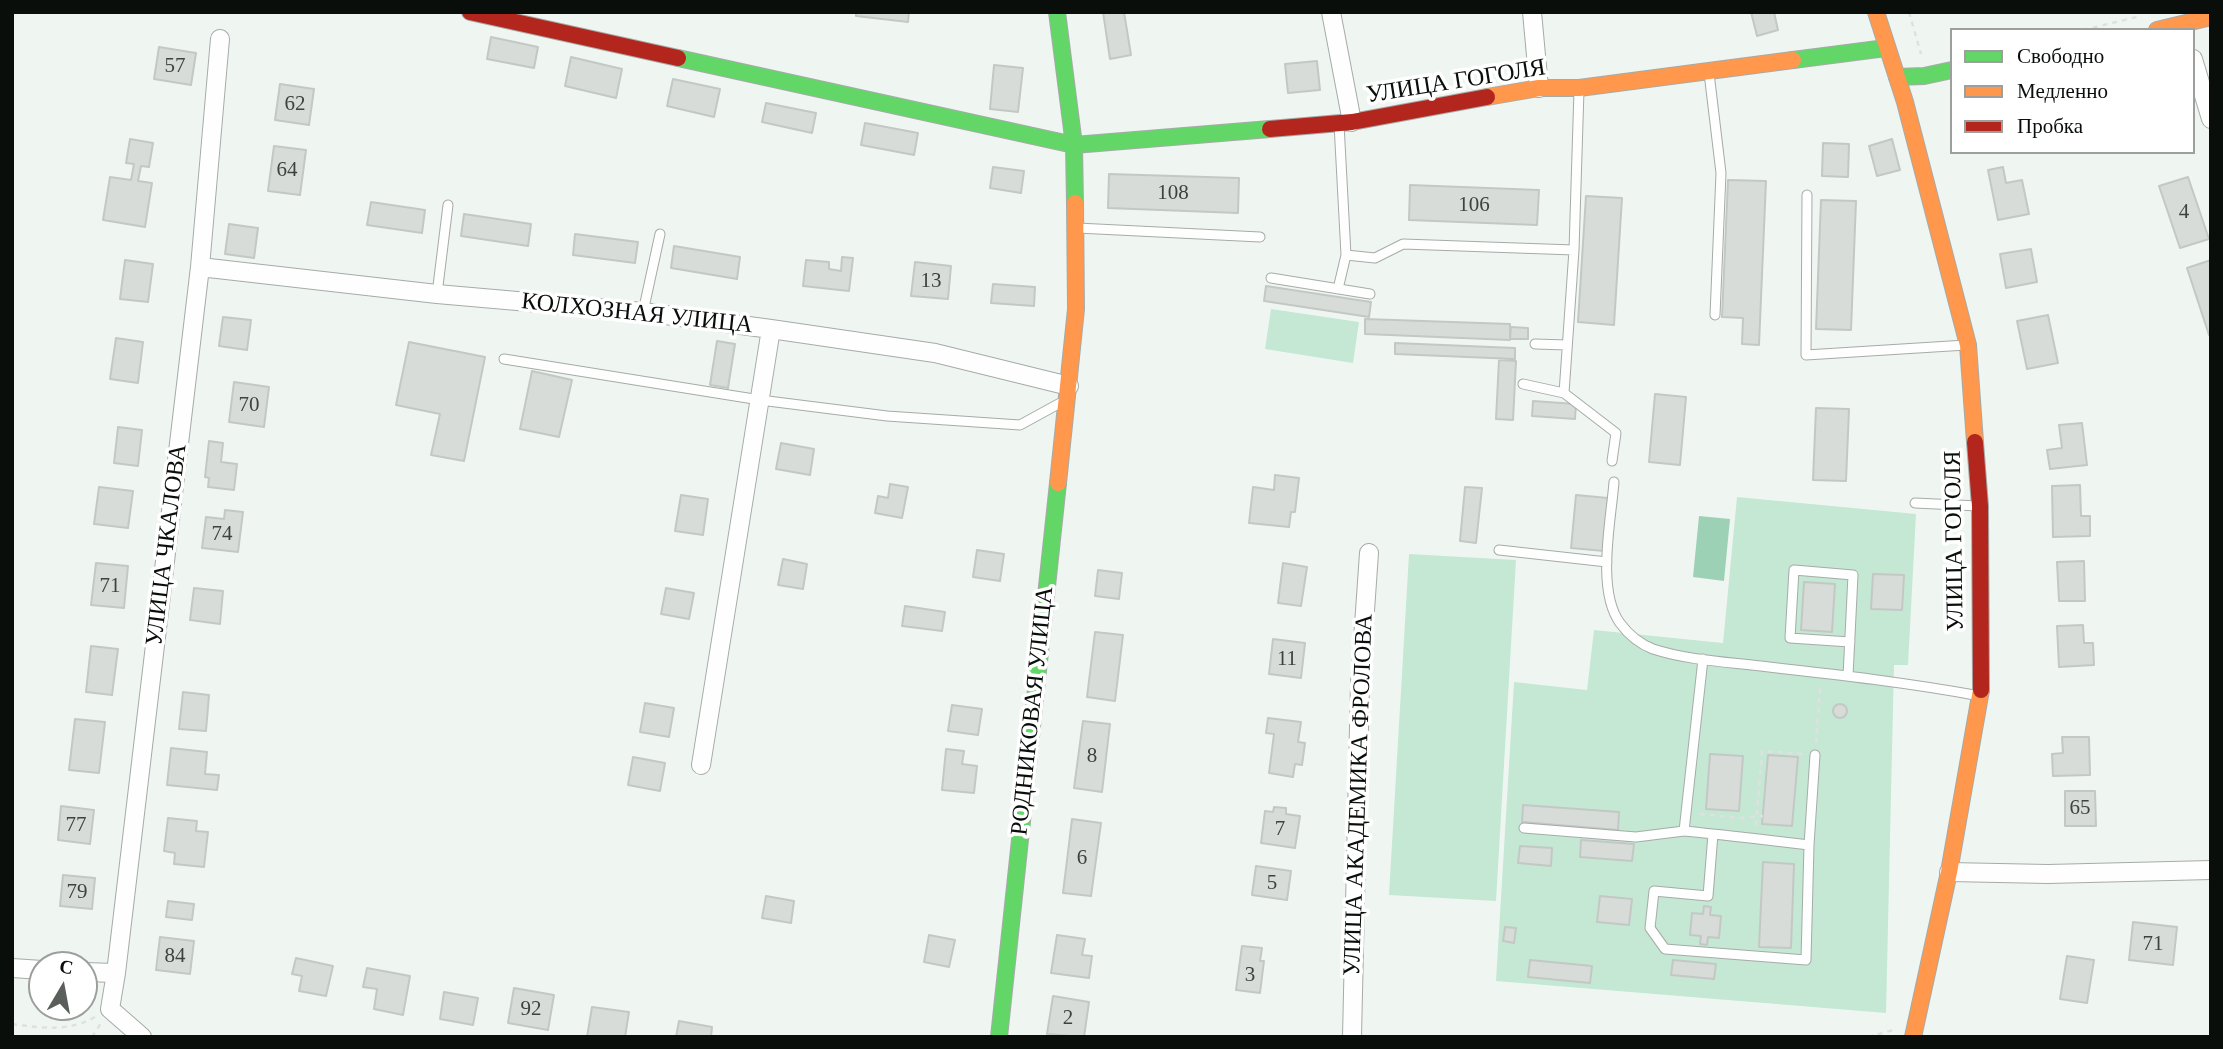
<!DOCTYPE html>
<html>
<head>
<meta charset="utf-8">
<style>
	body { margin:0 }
	#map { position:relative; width:2223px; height:1049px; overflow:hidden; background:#eff6f2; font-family:Georgia,serif }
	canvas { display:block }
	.frame { position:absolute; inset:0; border:14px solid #0a0e0b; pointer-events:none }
	.legend { position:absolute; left:1950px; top:28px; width:245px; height:126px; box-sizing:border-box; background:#fff; border:2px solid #9d9f9d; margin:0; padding:9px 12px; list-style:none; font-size:21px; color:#0a0e0b }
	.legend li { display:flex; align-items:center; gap:14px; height:35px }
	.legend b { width:35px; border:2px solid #9d9f9d }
	.north { position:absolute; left:28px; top:951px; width:70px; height:70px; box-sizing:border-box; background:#fff; border:2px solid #9d9f9d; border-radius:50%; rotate:10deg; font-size:19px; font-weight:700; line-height:28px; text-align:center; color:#0a0e0b }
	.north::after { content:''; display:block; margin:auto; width:24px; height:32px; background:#5a5f5c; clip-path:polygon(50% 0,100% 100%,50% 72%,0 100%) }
</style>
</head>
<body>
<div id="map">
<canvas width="2223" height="1049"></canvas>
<div class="frame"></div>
<ul class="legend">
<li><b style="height:9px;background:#63d668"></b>Свободно</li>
<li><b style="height:9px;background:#ff974d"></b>Медленно</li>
<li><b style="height:9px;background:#b3261e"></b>Пробка</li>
</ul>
<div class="north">С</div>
</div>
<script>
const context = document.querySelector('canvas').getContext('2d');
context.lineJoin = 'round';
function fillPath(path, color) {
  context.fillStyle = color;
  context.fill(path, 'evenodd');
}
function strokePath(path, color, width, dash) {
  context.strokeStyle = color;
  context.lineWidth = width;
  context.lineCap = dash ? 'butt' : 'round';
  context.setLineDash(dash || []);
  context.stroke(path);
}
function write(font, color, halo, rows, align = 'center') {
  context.font = font + ' Georgia,serif';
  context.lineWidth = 7;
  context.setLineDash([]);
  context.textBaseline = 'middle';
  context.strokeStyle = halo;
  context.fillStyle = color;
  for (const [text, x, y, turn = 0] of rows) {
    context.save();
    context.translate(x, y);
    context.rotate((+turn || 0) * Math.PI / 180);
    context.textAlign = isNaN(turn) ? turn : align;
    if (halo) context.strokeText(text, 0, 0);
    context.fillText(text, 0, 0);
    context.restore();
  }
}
const green = new Path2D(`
	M1271,309L1359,322L1353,363L1265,349Z
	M1737,497L1916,514L1908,665H1894L1886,1013L1496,981L1514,682L1587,690L1594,630L1723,643Z
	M1409,554L1516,560L1496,901L1389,895Z`);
const water = new Path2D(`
	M1699,516L1730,519L1724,581L1693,577Z`);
const building = new Path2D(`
	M856,12H909L908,22L856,16Z
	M1103,12H1124L1131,55L1110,59Z
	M1751,12H1774L1778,30L1757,36Z
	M491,37L538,47L534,68L487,59Z
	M159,47L196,53L191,85L154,79Z
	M571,57L622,69L616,98L565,86Z
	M1317,61L1320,90L1288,93L1285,64Z
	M994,65L1023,68L1018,112L990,109Z
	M673,79L720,89L714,117L667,106Z
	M280,84L314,89L309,125L275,120Z
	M766,103L816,113L812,133L762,122Z
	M865,123L918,133L914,155L861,145Z
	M130,139L153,143L149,167L141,166L138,181L152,183L145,227L103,220L110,177L131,180L134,164L126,163Z
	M1892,139L1900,170L1877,176L1869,146Z
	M1823,143L1849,144L1848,177L1822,176Z
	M274,146L306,150L300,195L268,191Z
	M993,167L1024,171L1021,193L990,188Z
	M2003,167L2006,183L2022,180L2029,214L1998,220L1988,170Z
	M1109,174L1239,178L1238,213L1108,208Z
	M2188,177L2209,239L2180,248L2159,186Z
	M1728,180L1766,181L1759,345L1742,344L1743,318L1722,317Z
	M1410,185L1539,190L1537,225L1409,220Z
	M1586,196L1622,198L1614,325L1578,322Z
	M1821,200L1856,201L1851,330L1816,329Z
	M371,202L425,210L422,233L367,225Z
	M464,214L531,224L528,246L461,236Z
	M229,224L258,228L254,258L225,254Z
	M575,234L638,242L635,263L573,255Z
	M674,246L740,257L737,279L671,268Z
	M2031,249L2037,282L2006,288L2000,254Z
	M842,257L853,258L849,291L803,286L806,260L829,262V269L841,271Z
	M125,260L153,264L148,302L120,299Z
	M2211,260V335H2209L2187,268Z
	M915,262L951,266L948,299L911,296Z
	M993,284L1035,287L1034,306L991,303Z
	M1266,286L1371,302L1369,317L1264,301Z
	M2048,315L2058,363L2027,369L2017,321Z
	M223,317L251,320L247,350L219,346Z
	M1365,319L1510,324V340L1365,334Z
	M1511,327L1528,328V339H1510Z
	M116,338L143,342L138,383L110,379Z
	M717,341L735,344L728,388L710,385Z
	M409,342L485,357L464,461L431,455L440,414L396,405Z
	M1395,343L1515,348V359L1395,354Z
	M1499,360L1516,361L1513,420L1496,419Z
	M532,371L572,380L559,437L520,429Z
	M234,382L269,387L264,427L229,422Z
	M1655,394L1686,397L1680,465L1649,462Z
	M1533,401L1576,404L1575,419L1532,416Z
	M1816,408L1849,409L1846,481L1813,480Z
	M2082,423L2087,465L2050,469L2047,450L2062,448L2059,425Z
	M118,427L142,430L138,466L114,463Z
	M209,441L223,443L221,462L237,464L234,490L208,487L209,478L205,477Z
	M781,443L814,449L810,475L776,469Z
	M1275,475L1299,478L1295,512H1291L1289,527L1249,523L1253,487L1274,490Z
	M890,484L908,487L902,518L875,513L878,496L888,498Z
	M2080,485L2081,516H2090V536L2053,537L2052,486Z
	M99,487L133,491L128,528L94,524Z
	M1465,487L1482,488L1476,543L1460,541Z
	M681,495L708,499L703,535L675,531Z
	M1576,495L1608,498L1604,551L1571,548Z
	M225,510L243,512L238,552L202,548L206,517L224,519Z
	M977,550L1004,554L1000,581L973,577Z
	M783,559L807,564L803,589L778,585Z
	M2084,561L2085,601H2059L2057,562Z
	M96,563L128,566L124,608L91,605Z
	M1283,563L1307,567L1301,606L1278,603Z
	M1098,570L1122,573L1119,599L1095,596Z
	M1873,574L1904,575L1902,610L1871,609Z
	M1804,582L1835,584L1832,632L1801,630Z
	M194,588L223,591L220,624L190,620Z
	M666,588L694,593L689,619L661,614Z
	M905,606L945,612L942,631L902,626Z
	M2083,625L2084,643H2093L2094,665L2059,667L2057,626Z
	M1095,632L1123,635L1115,701L1087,697Z
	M1273,639L1305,643L1301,678L1269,674Z
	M91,646L118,649L112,695L86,692Z
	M183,692L209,695L206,731L179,729Z
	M645,703L674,708L669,737L640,732Z
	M1833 711a7 7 0 1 1 14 0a7 7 0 1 1-14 0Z
	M952,705L982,709L978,735L948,731Z
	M1268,718L1301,722L1298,742L1305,743L1302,765L1295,764L1293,777L1269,773L1274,734L1266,733Z
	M75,719L105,722L99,773L69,770Z
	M1083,721L1110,724L1102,792L1074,788Z
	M2062,737H2089L2090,775L2053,776L2052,754L2063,753Z
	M171,748L207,752L205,774L219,775L217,790L167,785Z
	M946,749L964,751L962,764L977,766L974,793L942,790Z
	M1710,754L1743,756L1739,811L1706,809Z
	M1768,755L1798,757L1792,826L1762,824Z
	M633,757L665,763L660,791L628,785Z
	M2065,791H2095L2096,826H2065Z
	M1523,805L1619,812L1618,830L1522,822Z
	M61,806L94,810L90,844L58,840Z
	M1274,807L1286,808V814L1300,816L1295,848L1261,843L1265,811L1273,812Z
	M168,818L197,821L196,831L208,832L204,867L174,864L175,853L164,851Z
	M1072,819L1101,823L1091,896L1063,893Z
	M1581,840L1634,844L1632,861L1580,857Z
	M1520,846L1552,848L1551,866L1518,863Z
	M1763,862L1794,864L1791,948L1759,947Z
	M1256,866L1291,871L1287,900L1252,895Z
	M63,875L95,878L92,909L60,906Z
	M766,896L794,901L791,923L762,918Z
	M1600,896L1632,899L1629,925L1597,922Z
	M168,901L194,904L192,920L166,917Z
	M1704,906L1711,907L1710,915L1721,916L1719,938L1708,937L1707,945L1700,944L1701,936L1690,935L1692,913L1703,914Z
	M2133,922L2177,927L2173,965L2129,960Z
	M1505,927L1516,928L1514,943L1503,941Z
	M929,935L955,940L949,967L924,962Z
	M1057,935L1085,939L1082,955L1092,956L1089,978L1051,973Z
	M160,937L194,941L190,974L156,970Z
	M1242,946L1262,948L1260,961H1264L1260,993L1236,990Z
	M2067,956L2094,960L2087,1003L2060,999Z
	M296,958L333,966L326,996L299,991L302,976L292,974Z
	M1530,960L1592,966L1590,983L1528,977Z
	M1673,960L1716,964L1714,979L1671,975Z
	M367,968L410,976L403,1015L374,1009L377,989L363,987Z
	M514,988L554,995L548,1030L508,1023Z
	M444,992L478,998L473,1025L440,1019Z
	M1053,996L1089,1002L1084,1037L1047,1034Z
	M592,1007L629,1012L625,1037H587Z
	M679,1021L712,1027L711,1037H676Z`);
const path = new Path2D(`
	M1909,12L1921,54
	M2083,30L2141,16
	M1816,743L1820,687
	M1700,814L1740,818L1763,816
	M1756,825L1762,751L1804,754
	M12,1024C41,1028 69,1032 95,1017
	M92,1037L101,1023
	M1868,1037L1893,1030`);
const lane = new Path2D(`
	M1709,73L1721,173L1715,315
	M1579,90L1574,250L1564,393L1616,433L1612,461
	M1339,124L1346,255L1375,258L1403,244L1574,250
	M1807,195L1806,355L1966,345
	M1077,228L1260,237
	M1271,278L1370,294
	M1338,289L1346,255
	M437,294L448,205
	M643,312L660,234
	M1535,344L1567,345
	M504,359L760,400L887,416L1020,425L1062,402
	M1523,384L1564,393
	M1614,482C1611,521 1596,590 1620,623C1628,634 1640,644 1653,649C1690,661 1731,662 1769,667C1840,675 1910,683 1980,696
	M1915,503L1978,506
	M1499,550L1607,562
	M1703,659L1684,831C1725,835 1767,840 1809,845L1806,960L1665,949L1650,928L1654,891L1708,896L1713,834
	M1848,676L1853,575L1794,570L1790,638L1850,642
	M1524,828L1636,837L1684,831
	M1809,845L1815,755`);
const street = new Path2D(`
	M1331,12L1352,122
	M1532,12L1539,88
	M2193,59L2211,119
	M200,267L437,294L643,312L771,329L935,353L1069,386
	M701,765L771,329
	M1949,872L2048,874L2211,870
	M12,968L42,970
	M84,972L116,973
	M142,1037L110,1009L116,973L200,267L220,39
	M1352,1037L1360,683L1369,553`);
const fast = new Path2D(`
	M1057,12L1074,145L1075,203
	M678,58L1074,145L1270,129
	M1793,60L1886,48
	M1897,77L1924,76L1952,70
	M999,1037L1058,483`);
const slow = new Path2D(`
	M1876,12L1905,102L1968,345L1975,442
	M2157,30L2211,17
	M1487,97L1539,88H1579L1793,60
	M1058,483L1076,309L1075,203
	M1913,1037L1949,872L1981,690`);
const jam = new Path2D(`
	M470,12L678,58
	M1270,129L1352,122L1487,97
	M1975,442L1980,506L1981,690`);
const numberNames = [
	["57",175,66],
	["62",295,104],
	["64",287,170],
	["108",1173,193],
	["106",1474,205],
	["4",2184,212],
	["13",931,281],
	["70",249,405],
	["74",222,534],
	["71",110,586],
	["11",1287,659],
	["8",1092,756],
	["65",2080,808],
	["77",76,825],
	["7",1280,829],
	["6",1082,858],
	["5",1272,883],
	["79",77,892],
	["71",2153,944],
	["84",175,956],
	["3",1250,975],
	["92",531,1009],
	["2",1068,1018]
];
const streetNames = [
	["УЛИЦА ГОГОЛЯ",1456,82,-9],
	["КОЛХОЗНАЯ УЛИЦА",637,314,6],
	["УЛИЦА ГОГОЛЯ",1955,541,-91],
	["УЛИЦА ЧКАЛОВА",167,545,-83],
	["РОДНИКОВАЯ УЛИЦА",1033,711,-84],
	["УЛИЦА АКАДЕМИКА ФРОЛОВА",1359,795,-88]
];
fillPath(green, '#c4e8d4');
fillPath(water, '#9dd1b6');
fillPath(building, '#d7dcd9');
strokePath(building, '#c3c8c5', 2);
strokePath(lane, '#a6aba8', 11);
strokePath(street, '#a6aba8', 20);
strokePath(fast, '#a6aba8', 18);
strokePath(slow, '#a6aba8', 18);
strokePath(jam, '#a6aba8', 18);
strokePath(path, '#dee1df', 2.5, [5, 5]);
strokePath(lane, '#fdfefd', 9);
strokePath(street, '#fdfefd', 18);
strokePath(fast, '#63d668', 16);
strokePath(slow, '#ff974d', 16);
strokePath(jam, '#b3261e', 16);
write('21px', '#3d423e', null, numberNames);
write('24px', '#0a0e0b', '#fff', streetNames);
</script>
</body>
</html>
